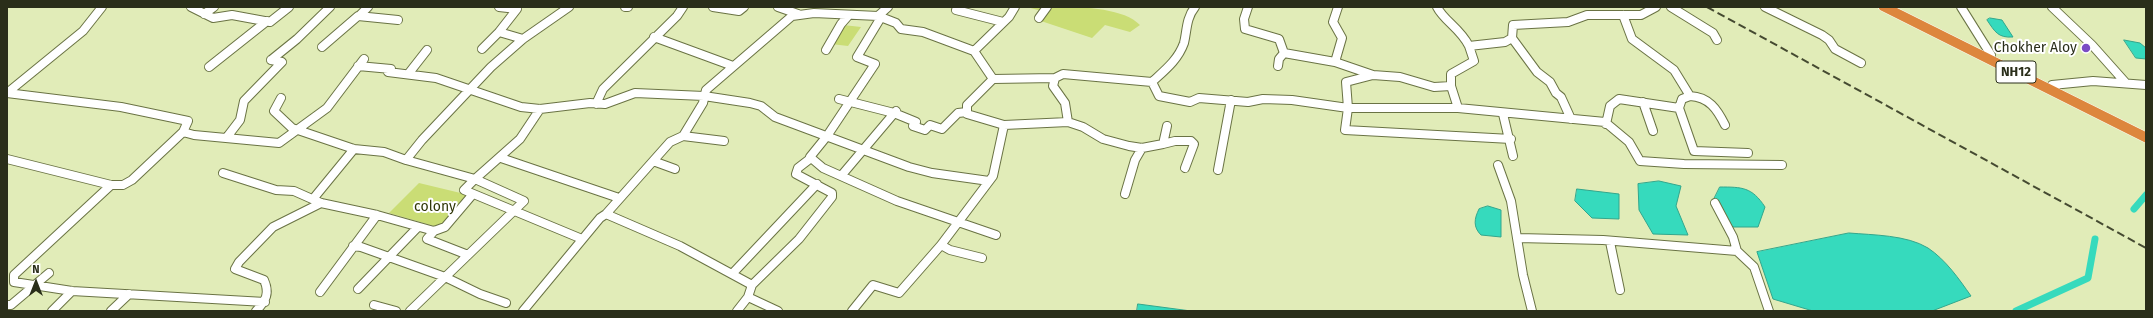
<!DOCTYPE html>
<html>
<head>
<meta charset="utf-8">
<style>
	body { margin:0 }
	#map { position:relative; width:2153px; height:318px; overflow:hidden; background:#e1ecb8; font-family:"Fira Sans",sans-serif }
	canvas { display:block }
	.frame { position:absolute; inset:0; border:8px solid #2a2e1a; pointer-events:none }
	.north { position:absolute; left:16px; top:262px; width:40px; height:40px; -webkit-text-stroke:3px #fff; paint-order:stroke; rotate:0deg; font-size:11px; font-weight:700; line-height:16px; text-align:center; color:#2a2e1a }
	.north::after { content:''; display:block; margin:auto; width:14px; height:18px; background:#2a2e1a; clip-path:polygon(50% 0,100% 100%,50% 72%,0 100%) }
</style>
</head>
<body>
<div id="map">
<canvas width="2153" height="318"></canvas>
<div class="frame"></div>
<div class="north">N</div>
</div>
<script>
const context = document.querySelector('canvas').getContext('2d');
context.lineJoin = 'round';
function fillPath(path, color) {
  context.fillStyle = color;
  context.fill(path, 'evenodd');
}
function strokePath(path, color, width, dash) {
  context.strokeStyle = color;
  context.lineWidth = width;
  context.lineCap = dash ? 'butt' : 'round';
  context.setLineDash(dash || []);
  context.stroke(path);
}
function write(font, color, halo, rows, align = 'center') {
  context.font = font + ' "Fira Sans",sans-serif';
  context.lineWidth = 4;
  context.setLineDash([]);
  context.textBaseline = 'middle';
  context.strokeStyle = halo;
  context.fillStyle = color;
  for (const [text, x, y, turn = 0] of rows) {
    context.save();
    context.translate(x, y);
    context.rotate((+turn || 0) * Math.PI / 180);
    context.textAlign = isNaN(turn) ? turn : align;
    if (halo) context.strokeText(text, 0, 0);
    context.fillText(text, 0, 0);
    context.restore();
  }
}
const green = new Path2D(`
	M1027,7C1056,7 1119,3 1140,25L1130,32L1105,25L1092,38L1038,20L1045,12Z
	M843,25L861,27L848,46L831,44Z
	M419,183L473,196L445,229L389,213Z`);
const water = new Path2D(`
	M1990,18L2002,20L2013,37C1998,38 1995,32 1987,20Z
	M2124,40L2140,43L2146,48V59L2136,58Z
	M1659,181L1681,186L1676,206L1688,235L1653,234L1639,210L1638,184Z
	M1720,187C1742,187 1752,187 1765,207L1758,227H1730L1714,199Z
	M1577,189L1619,194V219L1592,218L1575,201Z
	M1488,206L1501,210V237L1481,235C1473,227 1474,219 1479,209Z
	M1849,233C1873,235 1907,235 1928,248C1946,260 1959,279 1971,296L1932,311H1813L1773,299L1757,252Z
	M1138,304L1191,311H1137Z`);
const canal = new Path2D(`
	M2134,209L2146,195
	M2016,311L2088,278L2095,239`);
const street = new Path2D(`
	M191,7L213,18L232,15L270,22L289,7
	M625,7H628
	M713,7L739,11L744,7
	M778,7L798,14
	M1015,7L1009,17L974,51L993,79L1055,78L1053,86L1065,103L1068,122
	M1248,7L1244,19L1245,29L1279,39L1284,53L1335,62L1373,75L1400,77L1434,87L1451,86V74L1474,61L1469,46
	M1437,7C1444,21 1460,28 1469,46L1505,42L1512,38L1513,25L1568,22L1587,15H1641L1656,7
	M1671,7L1713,33L1717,40
	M1765,7L1822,35L1829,40L1835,49L1861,63
	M1961,7L1991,55
	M2052,7L2092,45L2125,82
	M956,10L1003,22
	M204,14L214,7
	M1623,15L1632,39L1674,70L1690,96L1682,99L1679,108L1694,151L1748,153
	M359,16L368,7
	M878,16L880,19L857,57L875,64L827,136L810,157L823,168L897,201L996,235
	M878,16L888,7
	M1039,18L1047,7
	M499,32L523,39
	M654,37L733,66
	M1512,38L1537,72L1550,82L1556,93L1561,97L1571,119
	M322,47L358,16L398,20
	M482,49L499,32L517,9L499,7
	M826,50L841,24L848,16
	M271,60L297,39L330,7
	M1335,62L1342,38L1333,22L1338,7
	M358,66L391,69L388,72L436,78L521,107L540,109L590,103L605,104L635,93L704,96L750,103L761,106L775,117L909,167L932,173L989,181
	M1278,66L1279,59L1284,53
	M209,67L267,21
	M409,73L427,50
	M1055,78L1063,74L1152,82L1159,96L1190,102L1199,98L1248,102L1263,99L1292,100L1348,108L1346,82L1373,75
	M993,79L967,105V114L1004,125L1068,122L1083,127L1103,139L1129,146L1142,148L1163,144L1167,126
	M1152,82C1165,70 1178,60 1184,43C1187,31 1186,18 1195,7
	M2052,85L2093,81L2146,85
	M1451,86L1458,108
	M7,93L121,107L188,121L183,132L132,180L123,185H111L7,159
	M7,93L83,31L102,7
	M1690,96C1709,97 1717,109 1725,125
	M281,98L274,111L292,128L354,149L384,152L406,160L422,140L491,67L523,39L569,7
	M839,99L894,113L916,122L913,126L925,130L930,125L942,129L958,113L967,112
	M1643,102L1653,131
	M596,104L603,89L677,16L683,7
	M1503,114L1513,156
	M1606,124L1610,106L1619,99L1679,108
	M183,132L194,135L279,143L327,108L364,59
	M683,136L724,141
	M227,137L240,120L244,101L282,62L271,60
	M1511,139L1345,130L1348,108H1458L1605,122L1629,142L1640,161L1684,164L1782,165
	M1163,144L1175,141H1191L1194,144L1185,168
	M501,158L619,198
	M406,160L475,179
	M653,161L675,169
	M1498,165L1511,201L1523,275L1532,311
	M1218,170L1231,100
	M223,173L276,190L294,191L321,203L377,215L434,231L445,227L473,194
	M841,176L896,111
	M475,179L464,190L582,239
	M111,185L14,275V282L72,291L265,302
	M1125,194L1135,160L1142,148
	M313,199L354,149
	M1715,203L1733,237L1737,251L1754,267L1769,311
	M606,214L680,246L752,285
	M434,231L427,239L468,255
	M1518,238L1603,240L1737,251
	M1610,242L1620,290
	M353,246L361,247L445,277L480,294L506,303
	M982,258L950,250L941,245L993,176L1004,125
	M733,273L817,184
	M358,289L417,228
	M320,292L377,215
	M748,297L778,311
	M7,305H11L49,273
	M374,305L396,311
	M52,311L72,291
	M111,311L129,294
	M256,311C266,301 270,293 264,280L235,269L239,262L273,227L321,203
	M410,311L524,201L475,179L520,139L540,109
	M523,311L600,218L606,214L670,142L683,136L703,103L706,90L792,16L814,13L878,16L896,23L901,29L923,32L974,51
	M737,311L748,297L752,285L799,239L832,197V193L796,174L798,168L811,158
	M852,311L873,285L899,293L941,245`);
const highway = new Path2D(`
	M1878,7H1895L2146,132V143L1880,10Z`);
const rail = new Path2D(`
	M1707,7L2146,248`);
const markers = [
	[2086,48,5,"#7a4cc4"]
];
const shields = [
	[2016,72,40]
];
const shieldNames = [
	["NH12",2016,72]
];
const poiNames = [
	["Chokher Aloy",2077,48]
];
const parkNames = [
	["colony",435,207]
];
fillPath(green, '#cadd75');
fillPath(water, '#36dabd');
strokePath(water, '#32a68c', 1);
strokePath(canal, '#36dabd', 7);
strokePath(street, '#6a7344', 10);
strokePath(highway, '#fff', 1);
strokePath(street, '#fff', 8);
fillPath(highway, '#dd863d');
strokePath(rail, '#454a31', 2, [8, 4]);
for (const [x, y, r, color] of markers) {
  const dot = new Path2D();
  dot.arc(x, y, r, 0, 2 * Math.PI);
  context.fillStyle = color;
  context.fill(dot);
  strokePath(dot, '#fff', 1.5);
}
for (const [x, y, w] of shields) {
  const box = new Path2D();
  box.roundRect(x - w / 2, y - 11, w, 22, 3);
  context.fillStyle = '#fff';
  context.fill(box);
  strokePath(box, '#2a2e1a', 1);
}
write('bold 13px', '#2a2e1a', null, shieldNames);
write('14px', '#2a2e1a', '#fff', poiNames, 'right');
write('14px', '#2f3607', '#fff', parkNames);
</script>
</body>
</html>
